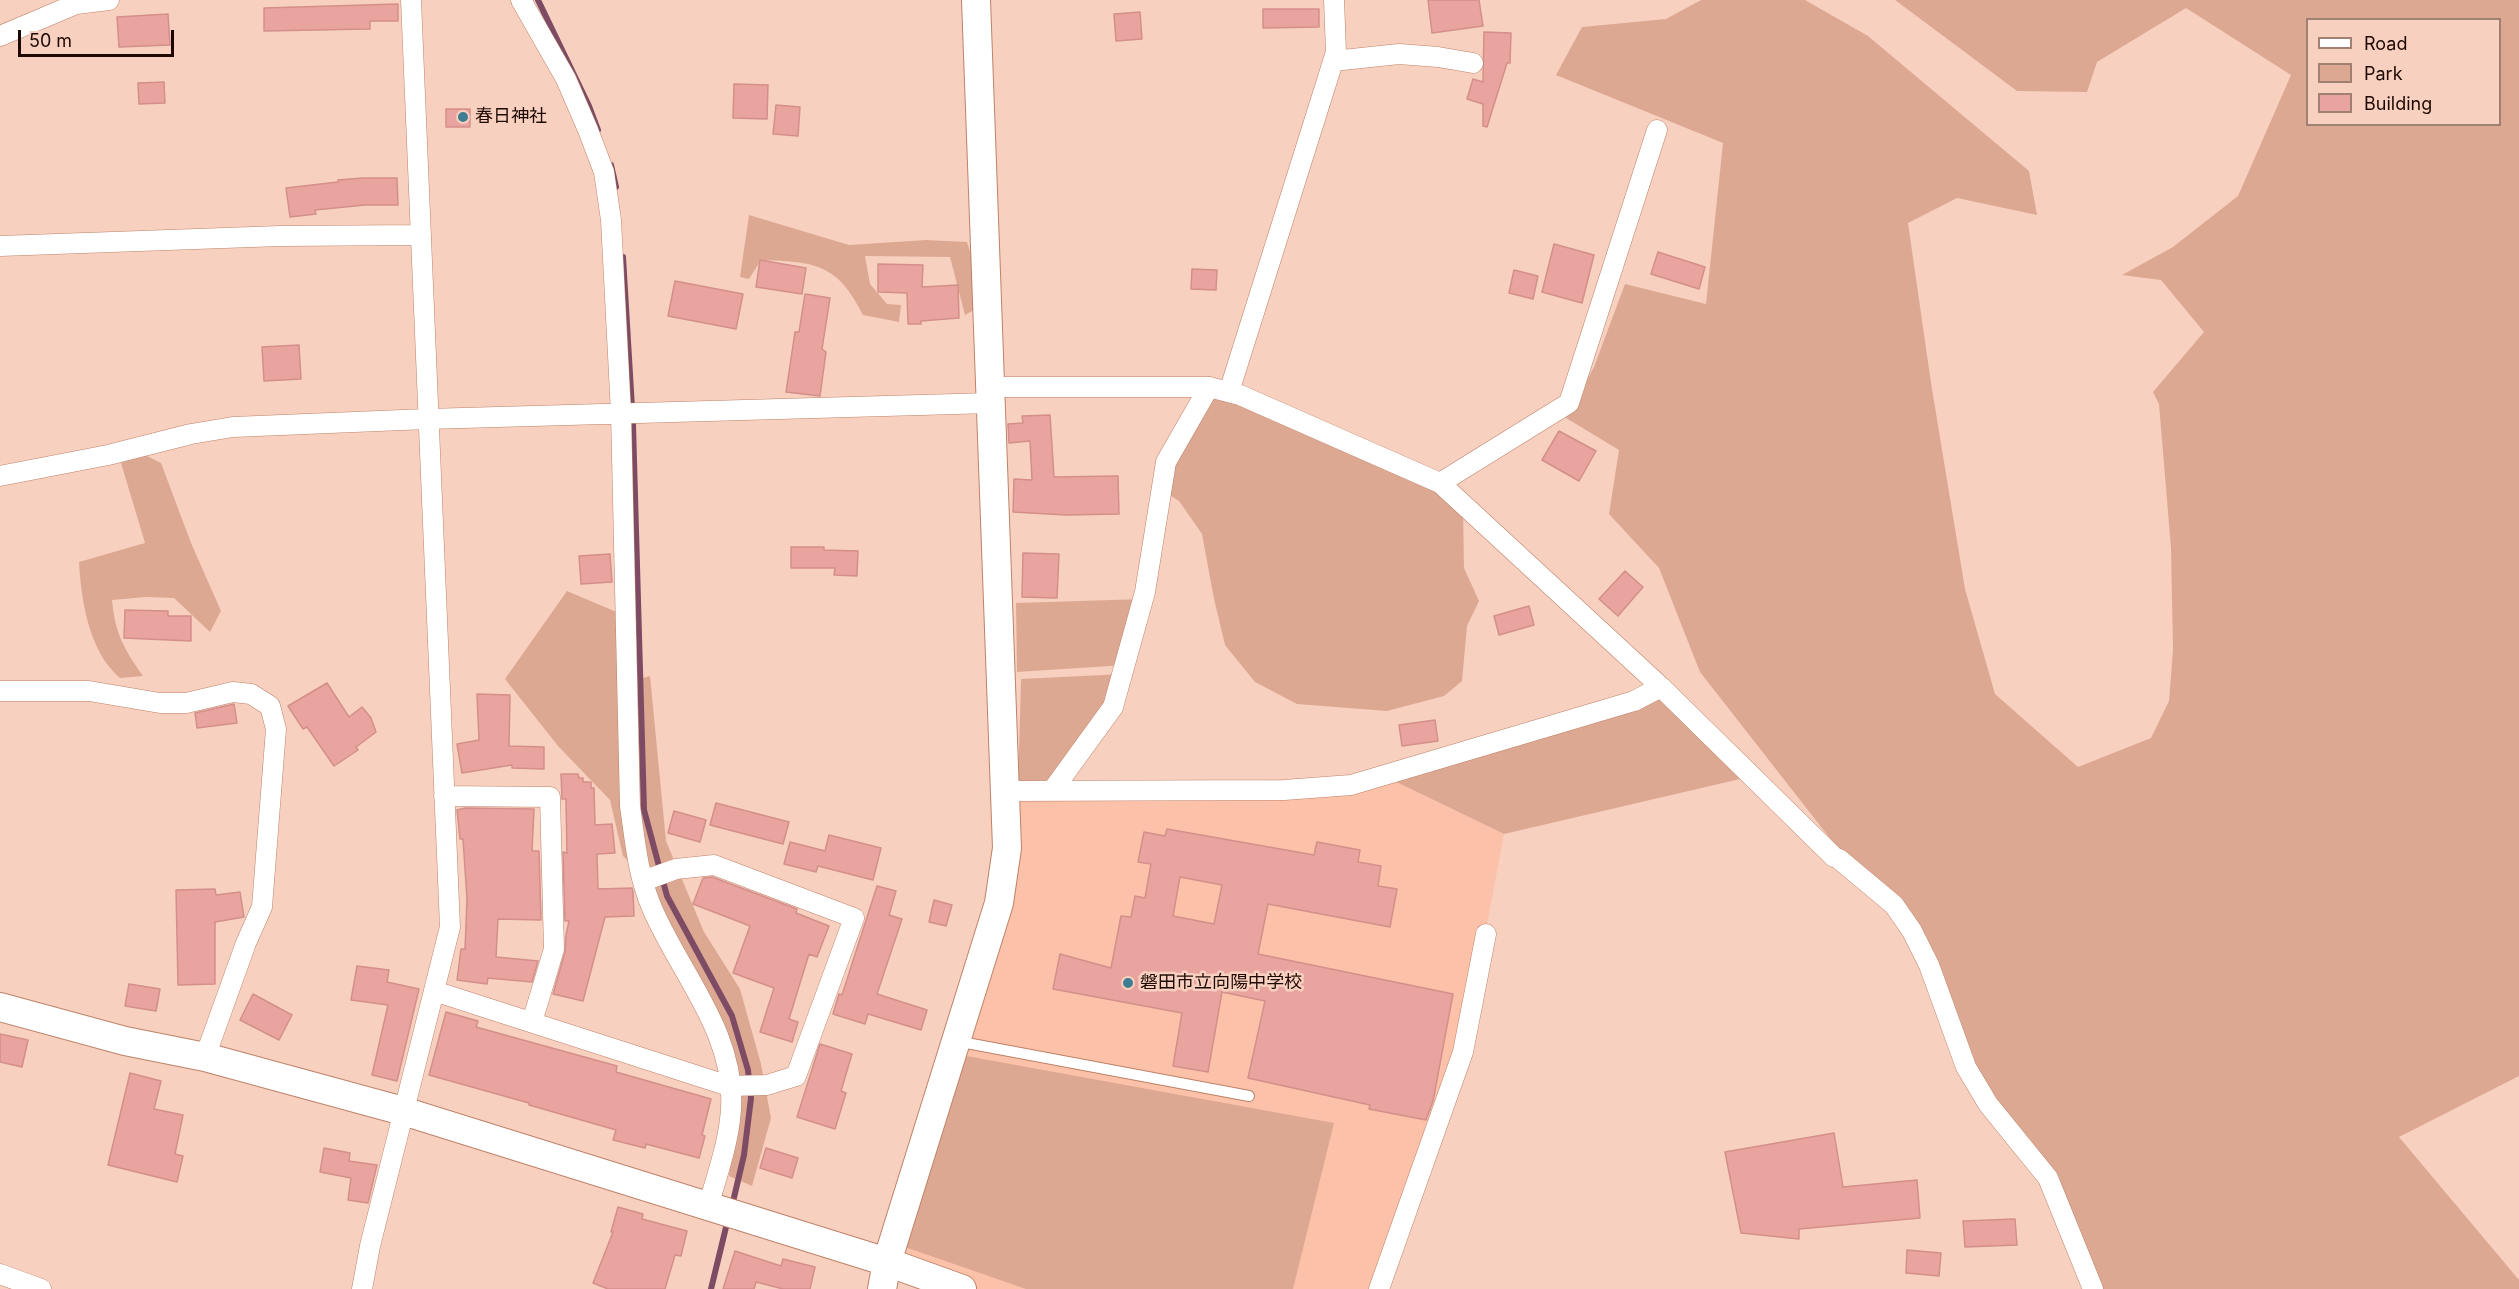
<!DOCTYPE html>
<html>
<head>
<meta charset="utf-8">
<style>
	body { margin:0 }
	#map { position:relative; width:2519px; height:1289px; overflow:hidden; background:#f8d0c0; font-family:Inter,sans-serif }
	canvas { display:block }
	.legend { position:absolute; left:2306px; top:18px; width:195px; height:108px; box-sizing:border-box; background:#f8d0c0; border:2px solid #a18074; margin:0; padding:8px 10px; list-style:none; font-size:18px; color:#1e0902 }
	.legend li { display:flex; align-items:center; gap:12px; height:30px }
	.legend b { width:30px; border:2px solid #a18074 }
	.scale { position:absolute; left:18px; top:30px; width:156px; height:27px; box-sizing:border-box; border:3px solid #1e0902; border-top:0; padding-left:8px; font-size:18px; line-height:21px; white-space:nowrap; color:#1e0902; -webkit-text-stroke:4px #f8d0c0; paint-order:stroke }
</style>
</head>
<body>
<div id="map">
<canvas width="2519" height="1289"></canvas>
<ul class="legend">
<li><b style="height:8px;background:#fff"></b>Road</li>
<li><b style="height:16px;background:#dda892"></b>Park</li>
<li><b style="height:16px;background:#eaa4a0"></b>Building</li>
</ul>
<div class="scale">50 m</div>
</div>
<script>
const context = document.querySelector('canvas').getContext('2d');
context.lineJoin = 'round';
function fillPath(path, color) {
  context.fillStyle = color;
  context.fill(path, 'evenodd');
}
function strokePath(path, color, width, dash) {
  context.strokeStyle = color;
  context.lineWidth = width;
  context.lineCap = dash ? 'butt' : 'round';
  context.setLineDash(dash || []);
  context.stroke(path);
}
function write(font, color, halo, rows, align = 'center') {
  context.font = font + ' Inter,"Noto Sans JP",sans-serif';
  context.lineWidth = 5;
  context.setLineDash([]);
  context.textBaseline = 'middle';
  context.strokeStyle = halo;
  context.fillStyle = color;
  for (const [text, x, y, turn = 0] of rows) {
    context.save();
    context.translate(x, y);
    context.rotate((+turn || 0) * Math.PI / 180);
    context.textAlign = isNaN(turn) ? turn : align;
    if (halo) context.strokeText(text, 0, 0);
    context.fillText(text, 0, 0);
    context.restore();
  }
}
const built = new Path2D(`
	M1382,775L1504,834L1463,1052L1380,1289H953L887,1262L1000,895L1006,791Z`);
const green = new Path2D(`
	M1701,0H1805L1868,36L2029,171L2037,215L1957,198L1908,223L1931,383L1965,589L1995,694L2078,767L2151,738L2169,701L2173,650L2171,548L2159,404L2153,392L2204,332L2161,280L2122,275L2173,247L2238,196L2291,75L2186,8L2097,62L2087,92L2017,91L1895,0H2519V1076L2399,1137L2519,1280V1289H2087L2043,1171L1979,1089L1929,965L1700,672L1659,568L1609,514L1619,450L1566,418L1594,367L1625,284L1706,304L1723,143L1556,75L1582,27L1666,19ZM2308,20H2500V124H2308Z
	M749,215L849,245L926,240L967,242L972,258L976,309L965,315L950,257L865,256L870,284L887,304L901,305L899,322L863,315C837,263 815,262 761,260L749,279L740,277Z
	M1209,387L1440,483L1463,505L1464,568L1479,601L1467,626L1462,681L1444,696L1387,711L1297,704L1255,682L1225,645L1214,599L1202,534L1179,501L1160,489Z
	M143,454L161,463L191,543L221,611L210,632L174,598L146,597L112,600C115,633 124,649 143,676L120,678C89,652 81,600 79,562L145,543L121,463Z
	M567,591L626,616L628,682L650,676L666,841L704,932L740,989L761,1064L771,1118L752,1186L729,1176L737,1102L642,875L623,856L610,800L558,746L505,679Z
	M1143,599L1125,665L1017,672L1016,603Z
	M1123,674L1052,791H1018L1021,679Z
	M1661,687L1753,776L1504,834L1382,775Z
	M961,1055L1334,1123L1293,1289H1026L902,1246Z`);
const stream = new Path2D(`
	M538,0L589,106L598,130
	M611,165L616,187
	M623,257L633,425L644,810L667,896L732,1016L748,1070L751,1098L744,1155L732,1206
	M711,1289L728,1219`);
const building = new Path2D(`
	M1428,0H1479L1483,26L1432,33Z
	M398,4V21H370V29L264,31V8Z
	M1263,9H1319V27L1263,28Z
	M1140,12L1142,39L1116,41L1114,14Z
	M168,14L170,45L119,47L117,17Z
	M1484,32L1511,33L1510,63H1507L1487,127L1483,126V104L1467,99L1473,79L1483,82Z
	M164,82L165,103L139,104L138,83Z
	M734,84L768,85L767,119L733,118Z
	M776,105L800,107L798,136L773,134Z
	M446,109H470V127H446Z
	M363,178H397L398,205H365L315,210L316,214L290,217L286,188L338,182V180Z
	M1554,244L1594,255L1582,303L1542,292Z
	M1658,252L1705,267L1699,289L1651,274Z
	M760,260L806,268L802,294L756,287Z
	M878,264L923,265L922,287L958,285L959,318L921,321V324H908L907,293L878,292Z
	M1192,269L1217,270L1216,290L1191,289Z
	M1514,270L1538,276L1533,299L1509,293Z
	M675,281L743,294L736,329L668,316Z
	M805,294L830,298L822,349L826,352L820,396L786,392L795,332H799Z
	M299,345L301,379L264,381L262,347Z
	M1050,415L1054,477L1118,476L1119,514L1066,515L1013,512L1014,479L1032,480L1030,441L1009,443L1008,424L1023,423L1022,416Z
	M1559,431L1596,451L1579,481L1542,460Z
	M791,547H824V550L858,551L857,576L834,575L835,568H791Z
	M1023,553L1059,554L1057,598L1022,597Z
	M610,554L612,582L581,584L579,556Z
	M1625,571L1643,587L1618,616L1599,599Z
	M1529,606L1534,625L1499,635L1494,616Z
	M125,610L168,611V616H191V641L124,638Z
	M327,683L349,717L362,707L371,718L376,732L356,747L358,750L334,766L307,727L303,729L288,706Z
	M477,694L510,695L509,746L544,747V769L512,768V765L462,773L457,744L479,740Z
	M234,704L237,723L197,728L195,713Z
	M1435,720L1438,741L1402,746L1399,725Z
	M561,774H578L579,778H583V782H591V788H594L595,825L612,824L615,853L597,854L598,889L632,888L633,892L634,916L605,917L583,1001L553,994L565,952L566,935L569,921H565L563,852L567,853L566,799H562Z
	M716,803L789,822L783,844L710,825Z
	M465,808L534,809L532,851H539L541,920L498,919L496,957L538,961L532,982L488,978L487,984L457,980L461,949H465L467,899L463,839H460L457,810Z
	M674,811L706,820L700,842L668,833Z
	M1167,829L1314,855L1317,842L1360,850L1358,862L1381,866L1378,886L1397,889L1390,927L1268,904L1258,954L1453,994L1433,1101L1426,1120L1369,1109L1370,1105L1248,1078L1265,1001L1222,992L1208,1072L1173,1066L1182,1013L1053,989L1060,954L1111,968L1121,916L1131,917L1135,896L1145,898L1151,864L1138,862L1144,832L1165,836ZM1180,877L1222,885L1214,924L1173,916Z
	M829,835L881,848L873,880L818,866L816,872L784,864L790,842L825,851Z
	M712,877L797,909L796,913L829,926L817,957L809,954L789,1019L798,1022L792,1042L760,1032L774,988L733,973L750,926L693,904L703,878Z
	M877,886L896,891L889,915L902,919L877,994L927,1010L921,1030L868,1014L865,1024L833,1014L839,994L842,995Z
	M215,889L216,895L240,892L244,917L215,922V984L178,985L176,890Z
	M934,900L952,905L946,926L929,922Z
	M357,966L389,970L387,982L419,989L397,1081L372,1075L388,1005L351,1000Z
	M129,984L160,989L156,1011L125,1006Z
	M253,994L292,1015L279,1040L240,1020Z
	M446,1012L478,1021L476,1027L617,1066L616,1072L711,1099L702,1135L705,1136L699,1158L646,1144L645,1148L613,1140L616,1130L529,1105V1103L429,1075Z
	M0,1034L28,1040L22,1067L0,1062Z
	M820,1044L852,1054L841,1091L846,1093L835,1129L797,1117Z
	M130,1073L161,1081L154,1109L183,1115L175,1154L183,1156L177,1182L108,1165Z
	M1834,1133L1843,1187L1917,1180L1920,1218L1799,1229V1239L1741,1233L1725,1152Z
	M324,1148L350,1153L349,1161L377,1165L368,1203L348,1200L351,1178L320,1172Z
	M766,1148L798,1158L792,1178L760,1168Z
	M618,1207L643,1214L642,1219L687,1231L681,1256L675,1255L665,1289H608L593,1283L613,1232H611Z
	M2015,1219L2017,1245L1965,1247L1963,1221Z
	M1907,1250L1941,1253L1939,1276L1906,1273Z
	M735,1251L781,1266L783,1259L815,1267L810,1289H783L756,1282L754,1289H723Z`);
const lane = new Path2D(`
	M956,1041L1249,1096`);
const street = new Path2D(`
	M521,0L566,79L588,130L604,172L611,220L621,413L630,806C635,841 638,876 652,908C680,974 736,1033 731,1109C729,1142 717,1175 708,1207
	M0,36L76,4L109,0
	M1333,61L1399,54L1438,57L1473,63
	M0,246L280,236L420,235
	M990,387H1209L1240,395L1440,483L1661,687L1834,857L1839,859L1894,905L1912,931L1929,965L1966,1067L1988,1104L2048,1178L2093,1289
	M1229,392L1336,52L1334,0
	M0,476L108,455L191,434L233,427L427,419L991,403
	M1440,483L1569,403L1657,130
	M0,691H89L160,703H186L233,692L251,694L270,706L276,729L262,907L246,943L205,1057
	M1006,791L1284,790L1351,785L1634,701L1661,687
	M1052,791L1113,707L1145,592L1166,462L1209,387
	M444,796L550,797L554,949L532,1022
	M434,991L729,1086L767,1085L796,1076L854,918L714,865L676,869L643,881
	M0,1274L41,1289
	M362,1289L370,1246L450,927L411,0
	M1379,1289L1463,1052L1486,934`);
const secondary = new Path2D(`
	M0,1007L125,1041L205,1057L403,1111L887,1262L962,1289
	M882,1289L887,1262L999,903L1007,848L976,0`);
const markers = [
	[463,117,6,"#3f7d93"],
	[1128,983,6,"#3f7d93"]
];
const poiNames = [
	["春日神社",475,117],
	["磐田市立向陽中学校",1140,983]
];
fillPath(built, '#fcc1a9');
fillPath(green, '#dda892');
strokePath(stream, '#7d4b63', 6);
fillPath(building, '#eaa4a0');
strokePath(building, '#d38f8a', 1.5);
strokePath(lane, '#be8268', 12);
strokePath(street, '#be8268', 21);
strokePath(secondary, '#be8268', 30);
strokePath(lane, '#fff', 10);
strokePath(street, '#fff', 20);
strokePath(secondary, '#fff', 28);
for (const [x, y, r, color] of markers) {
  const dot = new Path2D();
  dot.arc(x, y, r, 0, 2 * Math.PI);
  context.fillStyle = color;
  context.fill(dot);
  strokePath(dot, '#f8d0c0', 2);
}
write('18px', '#1e0902', '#f8d0c0', poiNames, 'left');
</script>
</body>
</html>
